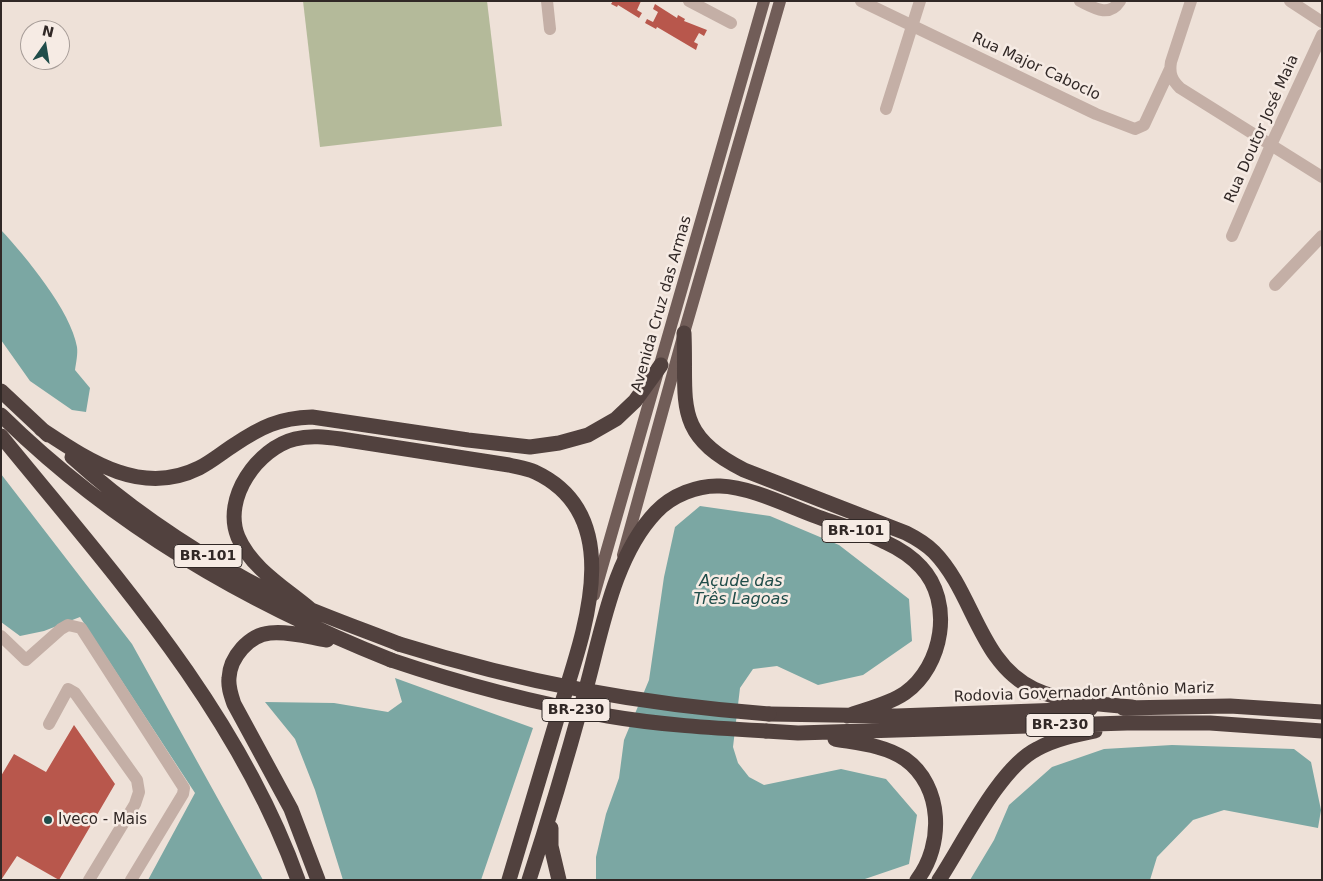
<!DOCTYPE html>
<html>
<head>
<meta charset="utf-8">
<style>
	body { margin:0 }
	#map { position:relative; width:1323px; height:881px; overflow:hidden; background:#eee1d8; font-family:"DejaVu Sans",sans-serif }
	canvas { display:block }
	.frame { position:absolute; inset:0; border:2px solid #312826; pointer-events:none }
	.north { position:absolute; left:20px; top:20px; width:50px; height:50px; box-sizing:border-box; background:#f6ebe4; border:1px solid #a79d98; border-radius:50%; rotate:13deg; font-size:14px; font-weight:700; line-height:20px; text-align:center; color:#312826 }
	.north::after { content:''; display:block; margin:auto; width:18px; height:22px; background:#204d4a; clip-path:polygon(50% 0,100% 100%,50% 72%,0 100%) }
</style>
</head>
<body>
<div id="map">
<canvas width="1323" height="881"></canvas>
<div class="frame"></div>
<div class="north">N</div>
</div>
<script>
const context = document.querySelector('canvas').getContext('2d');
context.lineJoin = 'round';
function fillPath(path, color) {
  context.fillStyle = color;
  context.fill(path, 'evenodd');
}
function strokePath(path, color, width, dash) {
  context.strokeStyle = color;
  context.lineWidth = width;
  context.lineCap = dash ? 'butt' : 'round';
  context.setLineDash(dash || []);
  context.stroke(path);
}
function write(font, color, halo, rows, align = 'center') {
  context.font = font + ' "DejaVu Sans",sans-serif';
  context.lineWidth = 5;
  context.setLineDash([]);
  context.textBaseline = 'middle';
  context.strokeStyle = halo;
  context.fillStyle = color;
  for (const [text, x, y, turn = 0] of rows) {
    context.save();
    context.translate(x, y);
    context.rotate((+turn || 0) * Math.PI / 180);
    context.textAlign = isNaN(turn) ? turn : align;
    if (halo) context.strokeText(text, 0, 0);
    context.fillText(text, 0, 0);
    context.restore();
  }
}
const green = new Path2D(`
	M303,1H487L502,126L320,147Z`);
const water = new Path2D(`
	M1,230C26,257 71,311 77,347C78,354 76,363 75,370L90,388L86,412L72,410L30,381L1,340Z
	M1,474L132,644L263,880H148L195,793L80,617L44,631L20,636L1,622Z
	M700,506L770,516L839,545L909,599L912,641L863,675L818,685L777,666L753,669L740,688L733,747L738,763L749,777L764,785L841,769L886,779L917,815L909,864L862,880H596V857L606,814L619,778L624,740L649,680L664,577L675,527Z
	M395,678L533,728L481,880H343L315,790L295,739L265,702L334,703L388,712L402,702Z
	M1172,745L1294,749L1311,762L1321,810L1318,828L1224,810L1193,820L1157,857L1150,880H970L994,840L1009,805L1052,767L1104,749Z`);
const building = new Path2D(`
	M613,1H641L637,10L642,13L639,18L618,5L617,7L611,4Z
	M655,4L677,18L678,15L685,19L684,21L707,30L704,36L699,33L694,42L698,44L696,50L657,27L656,29L645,23L647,19L653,22L658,12L653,9Z
	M74,725L115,784L59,880L17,856L1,880V776L14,754L46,772Z`);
const minor = new Path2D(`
	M547,1L550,29
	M689,1L731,23
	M861,1L1096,114L1135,129L1144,125L1170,69
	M1080,1C1094,8 1109,18 1120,1
	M1191,1L1171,62C1169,74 1172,80 1180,88L1322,177
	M1290,1L1322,22
	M886,109L920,1
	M1232,236L1271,145L1322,35
	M1275,285L1322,236
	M1,636L26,660L61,629L68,625L81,628L184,788L183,794L131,880
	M49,724L68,689L75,693L137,780L139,792L135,804L89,880`);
const major = new Path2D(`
	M623,555L684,333L780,1
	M594,595L764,1`);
const highway = new Path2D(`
	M684,333C687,403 672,434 744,470L906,533C916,538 926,544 934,552C974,593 979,663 1034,689C1064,703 1100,704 1132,707
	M1,391L48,435
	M1,415C114,526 245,602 391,660
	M41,429C88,460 141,497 199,468C211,462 223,452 234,445C261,427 279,418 312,417L468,440L530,447L559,443L588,435L616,419L635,401L661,365
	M1,436C113,573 237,710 298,880
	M72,457C124,504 185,546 247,580C295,606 348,624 399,644
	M310,609C285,588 251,568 238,537C222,498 258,448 295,439C310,435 326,437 341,439L509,465C517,467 527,468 535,472C633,518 579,644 557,719C541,773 525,826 509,880
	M1123,708L1230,706L1322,712
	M769,714L897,716L1090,709
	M766,731L798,733L1127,723H1210L1322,731
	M835,739C857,743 885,745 905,759C943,786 944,845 917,880
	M551,828V846L559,880
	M318,880L291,809L234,704C231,695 228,687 229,678C230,657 249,635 270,633C289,631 309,637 327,640
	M529,880C549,819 567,758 584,696C601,637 612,558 656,512C672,495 698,485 720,486C751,487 788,506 818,517C840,525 864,531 885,542C898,548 911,556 921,567C954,602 943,666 905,693C889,704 866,709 847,716
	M939,880C963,844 999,768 1037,749C1055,739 1075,735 1095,731`);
const highwayBridge = new Path2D(`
	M399,644C524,683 639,704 769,714
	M391,660C462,684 534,703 608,716C660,725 714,728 766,731`);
const markers = [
	[48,820,5,"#204d4a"]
];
const shields = [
	[856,531,68],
	[208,556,68],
	[576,710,68],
	[1060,725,68]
];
const shieldNames = [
	["BR-101",856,531],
	["BR-101",208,556],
	["BR-230",576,710],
	["BR-230",1060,725]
];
const streetNames = [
	["Rua Major Caboclo",1036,67,25],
	["Rua Doutor José Maia",1262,129,-66],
	["Avenida Cruz das Armas",662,304,-74],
	["Rodovia Governador Antônio Mariz",1084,693,-2]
];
const poiNames = [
	["Iveco - Mais",58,820]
];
const waterNames = [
	["Açude das",741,582],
	["Três Lagoas",741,600]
];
fillPath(green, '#b4ba9a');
fillPath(water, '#7ba7a3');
fillPath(building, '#b8574c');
strokePath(minor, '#c4afa6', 12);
strokePath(major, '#715d58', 12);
strokePath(highway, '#51413e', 15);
strokePath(highwayBridge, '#51413e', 15);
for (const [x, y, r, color] of markers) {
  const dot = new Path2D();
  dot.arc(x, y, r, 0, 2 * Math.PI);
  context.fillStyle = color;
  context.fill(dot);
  strokePath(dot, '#f6ebe4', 2);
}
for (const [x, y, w] of shields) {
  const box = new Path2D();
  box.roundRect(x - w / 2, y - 11.5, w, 23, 4);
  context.fillStyle = '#f6ebe4';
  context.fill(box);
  strokePath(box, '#312826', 1);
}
write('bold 14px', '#312826', null, shieldNames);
write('15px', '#312826', '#f6ebe4', streetNames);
write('15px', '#312826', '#f6ebe4', poiNames, 'left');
write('italic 16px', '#204d4a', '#f6ebe4', waterNames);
</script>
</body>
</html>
